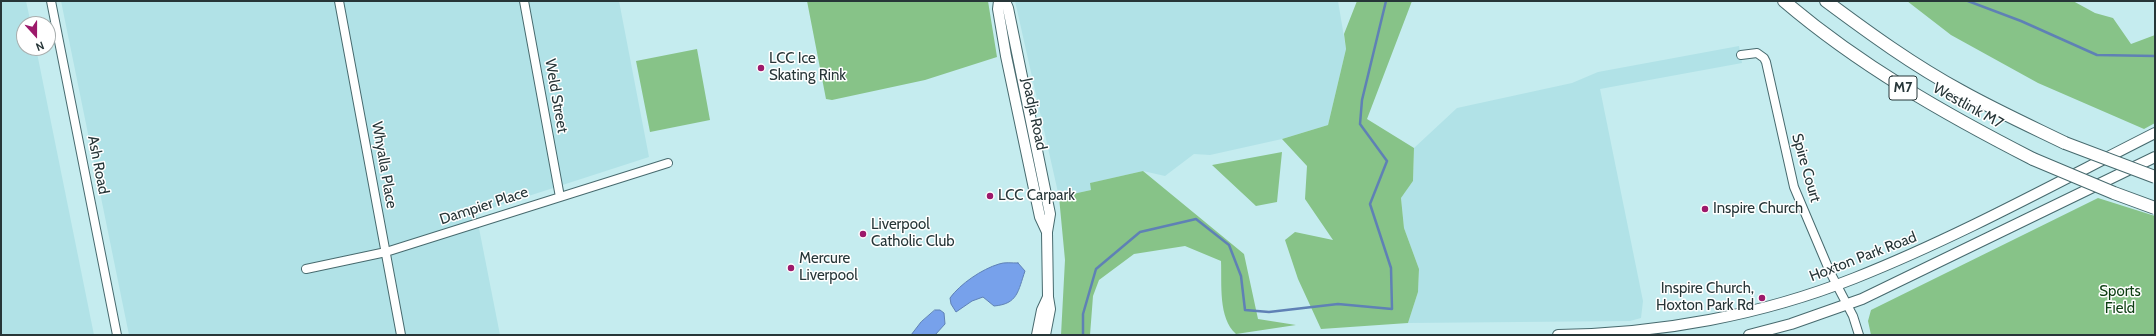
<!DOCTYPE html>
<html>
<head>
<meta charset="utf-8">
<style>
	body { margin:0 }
	#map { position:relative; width:2156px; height:336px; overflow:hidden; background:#c5ecef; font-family:Cabin,sans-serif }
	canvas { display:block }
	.frame { position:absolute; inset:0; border:2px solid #273638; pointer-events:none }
	.north { position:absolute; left:16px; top:16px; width:40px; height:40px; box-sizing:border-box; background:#fff; border:1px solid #a9afaf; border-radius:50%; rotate:159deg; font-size:11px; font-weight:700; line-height:16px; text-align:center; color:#273638 }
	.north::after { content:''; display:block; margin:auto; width:14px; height:18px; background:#9d196b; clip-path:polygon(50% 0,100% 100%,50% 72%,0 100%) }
</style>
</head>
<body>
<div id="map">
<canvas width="2156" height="336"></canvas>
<div class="frame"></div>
<div class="north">N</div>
</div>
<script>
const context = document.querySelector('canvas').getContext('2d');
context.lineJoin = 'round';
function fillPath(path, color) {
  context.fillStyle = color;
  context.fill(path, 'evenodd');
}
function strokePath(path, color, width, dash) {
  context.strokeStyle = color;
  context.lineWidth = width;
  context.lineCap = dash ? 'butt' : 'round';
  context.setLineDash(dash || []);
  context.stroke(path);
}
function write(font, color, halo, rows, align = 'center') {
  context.font = font + ' Cabin,sans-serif';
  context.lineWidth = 3;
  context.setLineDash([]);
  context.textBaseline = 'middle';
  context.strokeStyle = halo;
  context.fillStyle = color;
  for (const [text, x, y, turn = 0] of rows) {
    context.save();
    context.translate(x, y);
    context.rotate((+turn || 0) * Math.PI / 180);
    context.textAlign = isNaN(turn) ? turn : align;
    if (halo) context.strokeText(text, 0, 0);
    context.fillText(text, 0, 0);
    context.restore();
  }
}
const built = new Path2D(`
	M1,1H26L31,24H24V48H36L94,335H1Z
	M61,1H619L649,157L476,213L500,335H129Z
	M1015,1H1338L1346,49L1328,125L1282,139L1210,155L1194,154L1165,176L1143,171L1091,183V190L1059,197Z
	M1739,46L1742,63L1600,89L1643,301L1641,318L1630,321L1408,323L1418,292L1419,269L1404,228L1401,198L1413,181L1414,148L1457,108L1572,83L1598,72Z`);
const green = new Path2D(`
	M807,1H988L997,57L925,80L832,100L826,99Z
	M1357,1H1412L1367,119L1414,148L1413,181L1401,198L1404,228L1419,269L1418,292L1408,323L1321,329L1298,279L1285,240L1295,232L1333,240L1305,199L1307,166L1282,139L1328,125L1346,49L1344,34Z
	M1907,1H2073L2095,13L2113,18L2131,44L2155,35V123L2144,129L2038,83L1951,35Z
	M697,49L710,120L650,132L636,61Z
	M1282,152L1277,202L1256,206L1212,165Z
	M1143,171L1244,254L1258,319L1296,325L1236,334C1218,318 1222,284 1221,261L1185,246L1134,254L1099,280L1093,296L1090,335H1061L1065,260L1059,197L1091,190L1090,183Z
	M2098,198L2155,216V335H1871L1868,321L1871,310Z`);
const water = new Path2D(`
	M1018,263L1025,271C1018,291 1018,304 994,306L983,297L972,301L956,312L951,304L950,298C960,284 982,269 999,264C1004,262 1012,263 1018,263Z
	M935,310H940L944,313L945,324L935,335H911L921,322Z`);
const stream = new Path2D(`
	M1968,1L2021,21L2097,55L2155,56
	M1083,335V314L1096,269L1140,232L1196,219L1229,245L1241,276L1245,310L1269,312L1338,304L1392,309L1391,268L1370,204L1387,161L1360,124L1362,100L1386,1`);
const minor = new Path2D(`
	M51,1L117,335
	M339,1L401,335
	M524,1L560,197
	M1741,55L1757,53L1764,58L1766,62L1794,187L1830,272L1853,316L1859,335
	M306,269L386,252L668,163`);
const major = new Path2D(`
	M999,1L998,9L1006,56L1040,217L1047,232
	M1005,1L1008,8L1050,214L1047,232L1048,297L1050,309L1045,335
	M1037,335L1042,310L1048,297
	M1558,335C1659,334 1762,315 1855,278C1958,237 2056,183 2155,133
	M1749,335L1791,324L1862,299L2155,157`);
const highway = new Path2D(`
	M1784,1C1859,65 1945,114 2033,159
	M1826,1C1869,33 1913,65 1961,91C1995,110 2030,126 2065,143`);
const highwayBridge = new Path2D(`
	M2065,143L2155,177
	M2033,159L2114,193L2155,208`);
const markers = [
	[761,68,4,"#9d196b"],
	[990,196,4,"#9d196b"],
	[1705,209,4,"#9d196b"],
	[863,234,4,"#9d196b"],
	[791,268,4,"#9d196b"],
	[1762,298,4,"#9d196b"]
];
const shields = [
	[1903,88,28]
];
const shieldNames = [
	["M7",1903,88]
];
const poiNames = [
	["LCC Ice",769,59],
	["Skating Rink",769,76],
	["LCC Carpark",998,196],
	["Inspire Church",1713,209],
	["Liverpool",871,225],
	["Catholic Club",871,242],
	["Mercure",799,259],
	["Liverpool",799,276],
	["Inspire Church,",1754,289,"right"],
	["Hoxton Park Rd",1754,306,"right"]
];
const streetNames = [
	["Weld Street",556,96,80],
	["Westlink M7",1968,106,29],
	["Joadja Road",1034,114,78],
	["Ash Road",98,165,79],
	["Whyalla Place",384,165,80],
	["Spire Court",1806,168,74],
	["Dampier Place",484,206,-18],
	["Hoxton Park Road",1863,257,-21]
];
const parkNames = [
	["Sports",2120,292],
	["Field",2120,309]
];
fillPath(built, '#b1e2e7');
fillPath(green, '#87c388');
fillPath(water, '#77a1eb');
strokePath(water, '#5f81b5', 1);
strokePath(stream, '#5f81b5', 2.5);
strokePath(minor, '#476a6e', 10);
strokePath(major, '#476a6e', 12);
strokePath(highway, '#476a6e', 14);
strokePath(minor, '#fff', 8);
strokePath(major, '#fff', 10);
strokePath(highway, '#fff', 12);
strokePath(highwayBridge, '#476a6e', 14, []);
strokePath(highwayBridge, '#fff', 12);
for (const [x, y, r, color] of markers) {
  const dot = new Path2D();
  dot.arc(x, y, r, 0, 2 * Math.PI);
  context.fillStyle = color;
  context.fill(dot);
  strokePath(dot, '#fff', 1.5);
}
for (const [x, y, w] of shields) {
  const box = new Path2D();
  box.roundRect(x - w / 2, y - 12, w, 24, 3);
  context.fillStyle = '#fff';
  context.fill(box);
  strokePath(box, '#273638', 1);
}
write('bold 14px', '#273638', null, shieldNames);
write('15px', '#273638', '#fff', poiNames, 'left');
write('15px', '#273638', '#fff', streetNames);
write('15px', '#0e3f13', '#fff', parkNames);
</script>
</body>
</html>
